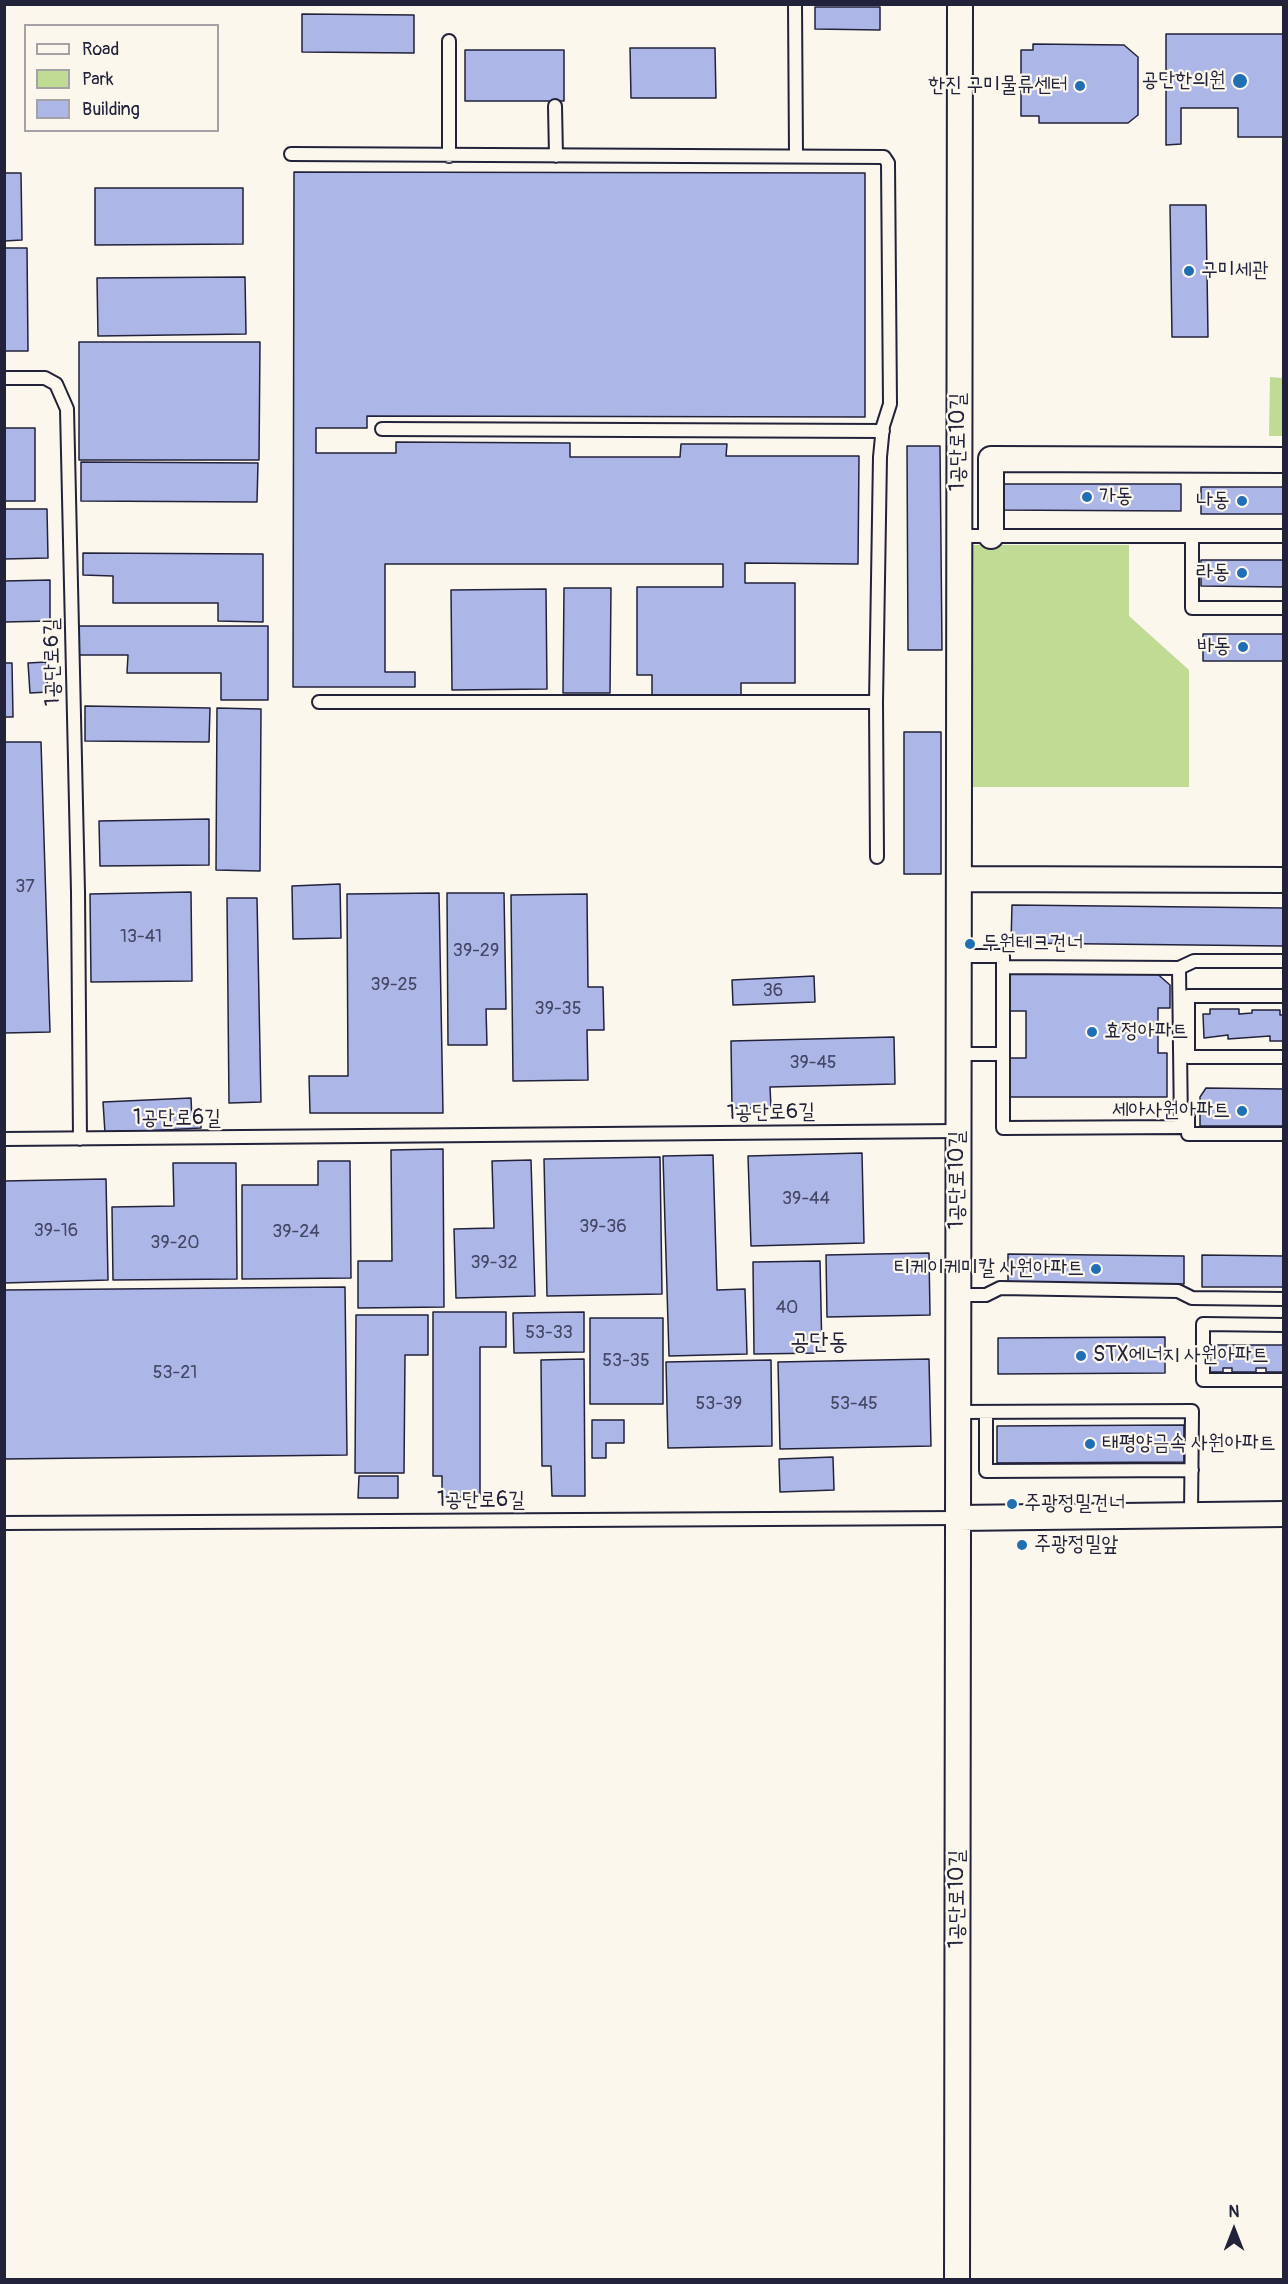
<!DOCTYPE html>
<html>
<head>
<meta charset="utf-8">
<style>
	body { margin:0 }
	#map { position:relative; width:1288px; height:2284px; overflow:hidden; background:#fbf7ec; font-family:Pangolin,sans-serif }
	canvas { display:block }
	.frame { position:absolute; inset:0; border:6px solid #22223b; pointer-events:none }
	.legend { position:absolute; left:24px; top:24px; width:195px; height:108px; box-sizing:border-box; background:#fbf7ec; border:2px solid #a4a2a5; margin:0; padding:8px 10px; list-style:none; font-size:18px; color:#22223b }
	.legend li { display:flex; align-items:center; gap:12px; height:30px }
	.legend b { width:30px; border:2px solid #a4a2a5 }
	.north { position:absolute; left:1204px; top:2200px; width:60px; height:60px; -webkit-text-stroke:4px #fbf7ec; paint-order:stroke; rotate:0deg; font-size:16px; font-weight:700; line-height:24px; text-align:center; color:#22223b }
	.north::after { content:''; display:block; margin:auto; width:21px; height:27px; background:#22223b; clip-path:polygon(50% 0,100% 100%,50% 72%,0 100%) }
</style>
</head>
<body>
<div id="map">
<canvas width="1288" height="2284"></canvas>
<div class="frame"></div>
<ul class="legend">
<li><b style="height:8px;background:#fbf7ec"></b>Road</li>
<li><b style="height:16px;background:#c0db93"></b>Park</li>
<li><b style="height:16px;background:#adb7e7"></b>Building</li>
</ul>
<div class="north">N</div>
</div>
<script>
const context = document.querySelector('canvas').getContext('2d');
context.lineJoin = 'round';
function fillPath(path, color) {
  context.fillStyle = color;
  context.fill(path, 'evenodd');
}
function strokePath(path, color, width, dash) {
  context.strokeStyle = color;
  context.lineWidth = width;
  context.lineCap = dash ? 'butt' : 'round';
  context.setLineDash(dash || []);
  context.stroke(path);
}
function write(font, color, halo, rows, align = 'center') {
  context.font = font + ' Pangolin,"Poor Story",sans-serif';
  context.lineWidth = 4.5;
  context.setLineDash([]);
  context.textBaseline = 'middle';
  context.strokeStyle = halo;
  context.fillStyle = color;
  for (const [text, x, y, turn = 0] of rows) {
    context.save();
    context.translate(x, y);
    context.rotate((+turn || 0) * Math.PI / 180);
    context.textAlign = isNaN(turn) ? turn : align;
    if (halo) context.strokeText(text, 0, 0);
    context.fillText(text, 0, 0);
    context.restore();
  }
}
const green = new Path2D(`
	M1270,377L1283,378V436H1269Z
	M969,545H1129V616L1189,670V787H969Z`);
const building = new Path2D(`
	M815,7H880V30L815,29Z
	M302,14L414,15V53L302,52Z
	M1166,34H1284V137H1238V108H1181V144L1166,145Z
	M1033,44L1124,45L1138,57V115L1128,123H1039V116H1021V50H1033Z
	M630,48H715L716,98H631Z
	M465,50H564V101H465Z
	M294,172L865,173V417L367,416V428H316V453H396V442L570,443V457H680L681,444H727L726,456H859L858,564L745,563V583H795V683H741V696H652V675H637V587H723V564H385V672H415V687H293Z
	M4,173H21L22,240L4,241Z
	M95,188H243V244L95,245Z
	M1170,205H1206L1208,337H1172Z
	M4,248H27L28,351H4Z
	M245,277L246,334L98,336L97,278Z
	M79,342H260L259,460H79Z
	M4,428H35V501H4Z
	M907,446H940L942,650H908Z
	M81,462L258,463L257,502L81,501Z
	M993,484H1181V511L993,510Z
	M1201,487H1284V514H1201Z
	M4,509H47L48,558L4,559Z
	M83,553L263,554V622L218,621V603H113V576L83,575Z
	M1201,560H1284V587L1201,586Z
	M50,580V621L4,622V581Z
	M564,588H611L610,693H563Z
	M546,589L547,689L452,690L451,590Z
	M78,626H268V700H221V673H127L128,655H78Z
	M1203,634H1284V661H1203Z
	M46,662L48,692L30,693L28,663Z
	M4,663H12L13,717H4Z
	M85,706L210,708L209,742L85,741Z
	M217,708L261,709L260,871L216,870Z
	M904,732H941V874H904Z
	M4,742H41L50,1032L4,1033Z
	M209,819V865L100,866L99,821Z
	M340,884L341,938L293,939L292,886Z
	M191,892L192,981L91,982L90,894Z
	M439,893L443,1113H310L309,1076H348L347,894Z
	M447,893H504L506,1009H486L487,1045H448Z
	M587,894L588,987H603L604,1030H587L588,1080L513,1081L511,895Z
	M227,898H257L261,1102L229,1103Z
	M1012,905L1284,908V946L1011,943Z
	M1006,971H1154L1170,985V1008H1158V1053H1167V1097H1008V1058H1026V1011H1006Z
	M814,976L815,1002L733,1005L732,980Z
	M1210,1009H1239V1014L1252,1013V1010H1280V1015H1284V1041H1270V1036L1228,1039V1035L1204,1038L1203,1014H1210Z
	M894,1037L895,1084L770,1087L771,1108H732L731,1041Z
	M1206,1088L1284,1089V1126H1200V1097Z
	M191,1098L192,1120H201V1128L105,1133L103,1102Z
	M443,1149L444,1307L358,1308V1261H392L391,1150Z
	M862,1153L864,1243L751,1246L748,1156Z
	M713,1155L717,1290L745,1289L747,1354L669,1356L663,1156Z
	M660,1157L662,1294L547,1296L544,1159Z
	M531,1160L535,1296L456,1298L454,1229L494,1228L492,1161Z
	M318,1161H350L351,1278L242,1279V1185H318Z
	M173,1163H236L237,1279L113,1280L112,1207L174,1206Z
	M106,1179L108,1280L4,1283V1181Z
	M929,1253L930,1315L827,1317L826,1255Z
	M1008,1254L1184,1256V1284L1008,1283Z
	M1202,1255L1284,1256V1287H1202Z
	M820,1261L822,1353L754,1354L753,1262Z
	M345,1287L347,1455L4,1459V1290Z
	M433,1312H506V1347H480V1497H442V1476H433Z
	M584,1312V1352L514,1353L513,1313Z
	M356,1315H428V1355H405L404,1473H355Z
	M590,1318H663V1404H590Z
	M1165,1337V1373L998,1374V1338Z
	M1208,1345H1284V1372H1266V1368H1256V1372H1232V1368H1223V1372H1208Z
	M584,1359L585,1496H552L551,1466H542L541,1360Z
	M929,1359L931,1446L780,1449L778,1362Z
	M771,1360L772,1446L668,1448L666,1362Z
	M592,1420H624V1443H606V1458H592Z
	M1184,1425V1462L997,1463V1426Z
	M833,1457L834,1490L780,1492L779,1459Z
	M359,1476H398V1498H358Z`);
const service = new Path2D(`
	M795,4L796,155
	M555,106L556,156
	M291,154L884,157L888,163L890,404L883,426L880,457L876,702L877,857
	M449,156V41
	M4,378H45L56,384L67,409L78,892L80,1139
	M382,429L883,431
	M970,536H1284
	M1192,536V608H1284
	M319,702H876
	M959,956H1003V1054
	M1003,967L1179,968
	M958,1054H1003V1128L1181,1127L1179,968L1194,961H1284
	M1188,1057V996H1284
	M1188,1057H1284
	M1188,1116V1134H1284
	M4,1139L958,1131
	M958,1295H986L1000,1288L1178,1291L1192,1298L1284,1299
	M1284,1325L1203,1324V1380H1284
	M958,1412L1192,1411L1191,1515
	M986,1412V1471L1192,1470
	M4,1523L958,1518`);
const minor = new Path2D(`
	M991,536V459L1284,460
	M959,879L1284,880
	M958,1518L1284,1514
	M957,2280L960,4`);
const markers = [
	[1240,81,8,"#1f6fb2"],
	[1080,86,6,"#1f6fb2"],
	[1189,271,6,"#1f6fb2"],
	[1087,497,6,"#1f6fb2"],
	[1242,501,6,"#1f6fb2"],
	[1242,573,6,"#1f6fb2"],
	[1243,647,6,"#1f6fb2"],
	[970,944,6,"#1f6fb2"],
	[1092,1032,6,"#1f6fb2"],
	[1242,1111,6,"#1f6fb2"],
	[1096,1269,6,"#1f6fb2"],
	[1081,1356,6,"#1f6fb2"],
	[1090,1444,6,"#1f6fb2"],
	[1012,1504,6,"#1f6fb2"],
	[1022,1545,6,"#1f6fb2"]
];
const numberNames = [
	["37",25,887],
	["13-41",141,937],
	["39-29",476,951],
	["39-25",394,985],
	["36",773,991],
	["39-35",558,1009],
	["39-45",813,1063],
	["39-44",806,1199],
	["39-36",603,1227],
	["39-16",56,1231],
	["39-24",296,1232],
	["39-20",175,1243],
	["39-32",494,1263],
	["40",787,1308],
	["53-33",549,1333],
	["53-35",626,1361],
	["53-21",175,1373],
	["53-39",719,1404],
	["53-45",854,1404]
];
const poiNames = [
	["공단한의원",1226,81,"right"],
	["한진 구미물류센터",1068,86,"right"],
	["구미세관",1201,271],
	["가동",1099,497],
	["나동",1230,501,"right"],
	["라동",1230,573,"right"],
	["바동",1231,647,"right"],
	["두원테크건너",982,944],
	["효정아파트",1104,1032],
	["세아사원아파트",1230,1111,"right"],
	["티케이케미칼 사원아파트",1084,1269,"right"],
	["STX에너지 사원아파트",1093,1356],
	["태평양금속 사원아파트",1102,1444],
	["주광정밀건너",1024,1504],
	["주광정밀앞",1034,1545]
];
const streetNames = [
	["1공단로10길",959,442,-90],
	["1공단로6길",53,662,-91],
	["1공단로6길",771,1113,-1],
	["1공단로6길",177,1119],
	["1공단로10길",958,1180,-90],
	["1공단로6길",481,1501],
	["1공단로10길",958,1899,-90]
];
const quarterNames = [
	["공단동",819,1343]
];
fillPath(green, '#c0db93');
fillPath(building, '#adb7e7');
strokePath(building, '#22223b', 1.5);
strokePath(service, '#22223b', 16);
strokePath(minor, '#22223b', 28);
strokePath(service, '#fbf7ec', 12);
strokePath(minor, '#fbf7ec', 24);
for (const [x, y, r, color] of markers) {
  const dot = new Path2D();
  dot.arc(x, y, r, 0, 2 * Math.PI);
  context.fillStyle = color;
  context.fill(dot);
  strokePath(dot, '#fbf7ec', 2);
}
write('18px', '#454766', null, numberNames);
write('21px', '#22223b', '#fbf7ec', poiNames, 'left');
write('21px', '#22223b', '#fbf7ec', streetNames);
write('24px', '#22223b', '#fbf7ec', quarterNames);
</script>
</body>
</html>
